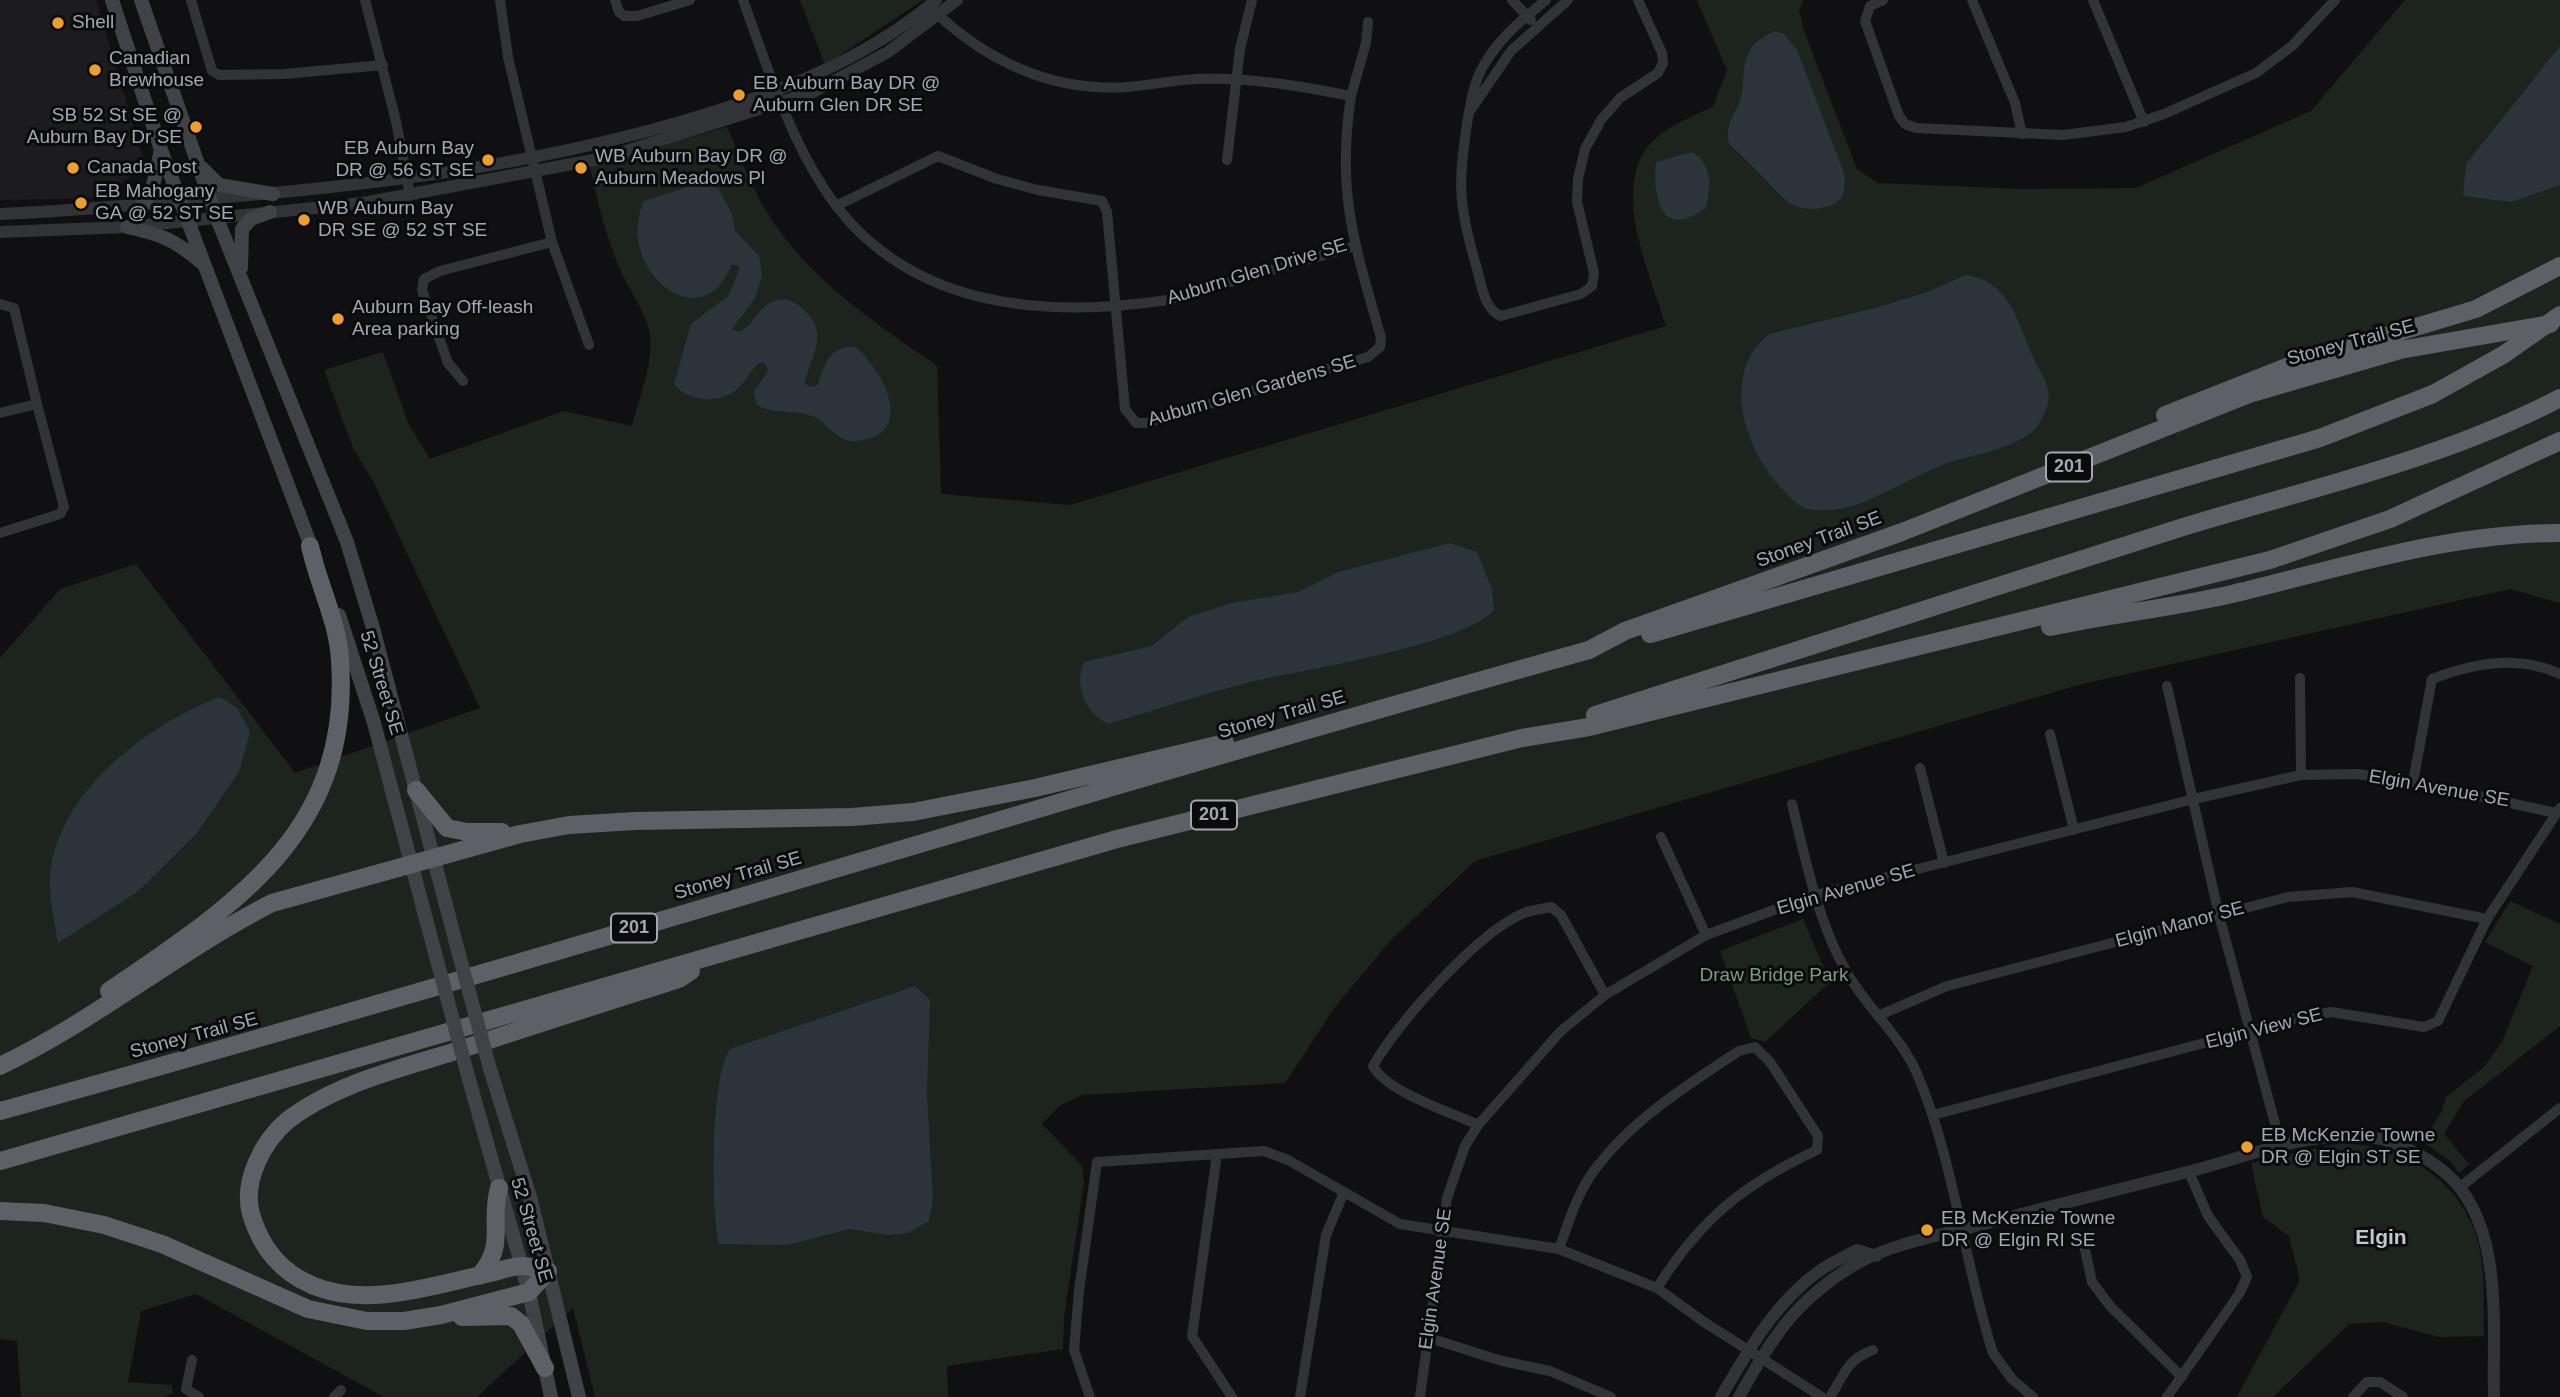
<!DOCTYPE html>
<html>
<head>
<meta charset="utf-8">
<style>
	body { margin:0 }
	canvas { display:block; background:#101012 }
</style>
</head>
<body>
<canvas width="2560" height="1397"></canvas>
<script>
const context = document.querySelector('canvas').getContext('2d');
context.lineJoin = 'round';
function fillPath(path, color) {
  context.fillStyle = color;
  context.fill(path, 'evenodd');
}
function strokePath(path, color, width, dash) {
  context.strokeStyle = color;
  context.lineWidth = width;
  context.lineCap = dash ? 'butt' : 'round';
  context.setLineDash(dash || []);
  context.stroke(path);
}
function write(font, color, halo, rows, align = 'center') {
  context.font = font + ' Arial,sans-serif';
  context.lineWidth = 6;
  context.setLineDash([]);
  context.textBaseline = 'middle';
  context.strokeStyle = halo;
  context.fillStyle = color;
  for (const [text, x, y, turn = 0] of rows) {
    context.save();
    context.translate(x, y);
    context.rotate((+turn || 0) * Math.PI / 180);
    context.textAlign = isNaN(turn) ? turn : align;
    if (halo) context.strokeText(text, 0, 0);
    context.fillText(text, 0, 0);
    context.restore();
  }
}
const built = new Path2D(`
	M0,0H96L145,164L104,198L0,200Z`);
const green = new Path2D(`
	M800,0H923L825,65Z
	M1697,0H1803L1799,11L1804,31L1857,169L1878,183L2023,189L2136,188L2311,111L2405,0H2560V603L2510,589L2082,684L1475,861L1390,941L1335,1007L1285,1083L1082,1095L1059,1106L1042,1124L1082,1166L1084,1183L1064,1316L1063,1349L947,1366L948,1397H595L573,1308L477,1397H384L196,1294L141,1311L128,1382L172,1385L173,1393L164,1397H21L17,1341L0,1339V658L60,589L136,564L295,773L480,708L373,481L353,448L324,370L383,352L408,423L430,459L564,411L632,426C639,398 653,366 650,337C648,313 629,291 620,269C606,236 597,201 590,166L727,127C739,155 750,184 765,209C806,278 873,321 937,366L941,494L1070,505L1666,326C1651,274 1608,186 1653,141C1669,125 1693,116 1713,107L1727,70Z
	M2510,901L2560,924V1026L2463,1102L2444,1134L2469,1164L2459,1173L2449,1160L2423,1142L2442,1111L2446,1097L2484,1067L2502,1042L2533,966L2485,942Z
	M1803,919L1830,982L1765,1042L1751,1038L1720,951Z
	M2341,1143C2402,1145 2459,1178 2477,1239C2486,1269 2483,1304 2484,1336L2439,1337L2383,1322L2349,1324L2273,1397H2237L2300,1280L2289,1236L2263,1217L2251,1163Z`);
const water = new Path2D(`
	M1774,31L1784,34L1797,50L1844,173C1846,189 1845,203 1826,207C1793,215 1782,197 1762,176C1752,165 1741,155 1730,145C1722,123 1738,114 1742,94C1744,79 1742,61 1752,47C1758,39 1766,36 1774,31Z
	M2560,46V185L2511,202L2463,196L2466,164Z
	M1692,152C1713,165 1711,186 1706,208C1699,212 1689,219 1681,220C1654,222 1654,179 1656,162Z
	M697,184L717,186L732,214L735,231L759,256L762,275L755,298L732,329L738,332C754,327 757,307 774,301C782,297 792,300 799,306C831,329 813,353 804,383L810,387L818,385C824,364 831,345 855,347C883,369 918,435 857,441C835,443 828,421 810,415C792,410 774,415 757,405L754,392L768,371L765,363H759C749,372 744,386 732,393C714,404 687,401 674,384L691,324L728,296L740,268L737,265H731C702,342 613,268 644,201Z
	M1965,275C2006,279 2017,318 2030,350C2037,369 2056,389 2046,410C2043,416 2038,427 2032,432C2006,452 1972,454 1942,465C1913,477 1885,495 1855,505C1841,510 1823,512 1808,509C1798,507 1790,497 1783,490C1745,451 1719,374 1769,334L1879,307L1930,291Z
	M1450,543L1477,552L1492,589L1494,610C1462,646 1300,670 1246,683C1200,695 1154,710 1108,724C1085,713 1074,685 1084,662L1152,646L1188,617L1231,603L1298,592L1338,572Z
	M220,697L237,708L250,732L239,772L196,834L137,892L58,943C55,924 50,904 50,885C49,798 147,724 220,697Z
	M915,986L930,1000L927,1094L933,1199L929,1221L908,1233L889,1235L849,1229L788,1245L719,1244C711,1208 710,1078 730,1049Z`);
const minor = new Path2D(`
	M191,0L212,71L219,75L284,74L383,65
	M365,0L396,121L410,196
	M500,0L508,57L552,242L589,345
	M615,0L619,12L624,16H637L690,0
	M743,0C766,63 788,134 825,190C903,308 1040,319 1168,300L1355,246
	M1512,0L1531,20
	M1546,0C1525,17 1504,34 1489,57C1476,75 1473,91 1469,112C1458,176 1457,202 1476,265C1481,282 1483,309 1501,316L1581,294L1592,286L1594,273L1577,202L1578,179L1585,149L1601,120L1620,98L1658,73L1663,63L1662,53L1638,0
	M1883,0L1870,6L1865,21L1899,116L1905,124L1916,128L2063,135L2126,127L2164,114L2256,73L2292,46L2335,0
	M1972,0L2015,103L2022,134
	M2093,0L2144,122
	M1351,96L1366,43L1368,22
	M1470,111L1511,51L1568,0
	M1227,160L1240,49L1252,0
	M836,206L938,156L997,179L1038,190L1102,201L1107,212L1125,409L1136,423H1146L1368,357L1380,347L1381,338C1355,245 1336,194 1351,96C1300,86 1250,77 1197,79C1173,80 1151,85 1128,87C1052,92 988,62 934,11
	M0,304L14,308L37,404
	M463,381L448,363L422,290L424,279L440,271L552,242
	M0,413L37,404L64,507L60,514L0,533
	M2300,678L2301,775
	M2167,686L2219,915L2281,1146
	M2050,734L2074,830
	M1920,768L1944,863
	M2413,782L2432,679C2473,663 2519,654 2560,674
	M1792,804C1806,860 1817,920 1846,971C1867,1009 1901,1035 1918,1076C1954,1161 1964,1263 1993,1353L2012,1379L2033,1397
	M1661,837L1706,935
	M1880,1015L1947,986L2288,897L2352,892L2487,919
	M1933,1115L2298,1018L2331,1012L2424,1027L2438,1021L2487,919L2560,808
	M1478,1125C1450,1112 1387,1092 1373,1066C1398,1022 1478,932 1524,913C1532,910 1542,909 1551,907L1561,915L1605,995
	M1217,1154L1192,1336L1232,1397
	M2459,1188L2560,1108
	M2082,1236L2092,1282L2110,1306L2182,1377
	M1559,1249C1568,1224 1576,1197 1591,1175C1628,1122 1686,1086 1739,1051L1755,1047L1770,1062L1818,1136L1817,1150C1742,1185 1701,1219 1657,1288
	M1426,1337L1502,1361L1550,1371L1611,1397
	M192,1360L186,1389L199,1397
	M334,1397L341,1390
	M1090,1397L1074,1350L1079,1291L1097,1162L1264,1151L1288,1160L1400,1224L1559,1249L1657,1288L1704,1322L1822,1397
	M1300,1397L1326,1235L1344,1192
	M1420,1397L1447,1198L1465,1146L1478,1125L1561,1031L1605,995L1706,935L1815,895L2194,799L2301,775L2357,774L2413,782L2556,813
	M1830,1397C1845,1374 1846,1360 1873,1350
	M2167,1397L2239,1294L2247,1277L2240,1260L2208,1216L2189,1172
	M2353,1397L2367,1382H2380L2403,1397`);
const tertiary = new Path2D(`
	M0,214C72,211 144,204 216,198C373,185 528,166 680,122C772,95 862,63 936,0
	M0,232L127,227L363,203L604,158L813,92L888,52L957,0
	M1721,1397C1747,1352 1775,1303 1818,1272C1830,1263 1844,1257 1857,1250L1876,1256
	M1739,1397C1772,1338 1795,1300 1856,1264C1891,1244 1937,1236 1976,1226C2047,1207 2117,1190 2187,1172C2243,1158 2299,1134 2358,1136C2389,1136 2425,1155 2448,1175C2505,1227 2492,1327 2494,1397`);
const secondary = new Path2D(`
	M112,0L161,150L314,554
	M141,0L216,216L347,542L373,628L457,947
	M202,168L219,185L273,194
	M142,206L152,190L161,150
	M127,227C161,234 175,240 202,263
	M241,268L242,229L251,219L270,212
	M339,615L374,723L435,953
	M490,1069L530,1197L579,1397
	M468,1076L529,1292L551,1397`);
const motorway = new Path2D(`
	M2165,415L2299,362L2476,309L2560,266
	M2050,627C2110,614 2172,608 2232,594C2342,568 2446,533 2560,533
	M1650,634L2320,438L2433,394L2503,355
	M1595,715C1790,653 1984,589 2180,528C2307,489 2441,460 2560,398
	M416,790L447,828L467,832H502
	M109,991C236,904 352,832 340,660C338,621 318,584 310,546
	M0,1066C96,1020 178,951 272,903L520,834L569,825L635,821L852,817L913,812L1035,788L1225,743
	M0,1111C532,964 1058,798 1589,650L1625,631L1902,532L2252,393L2400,350L2550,324
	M0,1161L1117,839L1522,738L1589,727L2270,560L2390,519L2560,441
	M0,1211L44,1213L104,1225L162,1244L308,1309L367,1321H404L441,1315L529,1292L548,1271
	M548,1271C540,1269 530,1266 522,1266C511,1266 497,1272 486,1274C433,1285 368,1308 314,1286C280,1272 261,1248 251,1214C242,1181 263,1141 288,1120C335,1084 398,1069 453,1052C528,1027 604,1003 679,979L691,971
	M479,1276C507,1245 489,1224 499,1188
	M462,1317L511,1316L521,1324L545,1368`);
const secondaryBridge = new Path2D(`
	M457,947L490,1069
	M435,953L468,1076`);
const motorwayBridge = new Path2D(`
	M2503,355L2560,315`);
const markers = [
	[58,23,7,"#ee9e2c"],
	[95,70,7,"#ee9e2c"],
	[739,95,7,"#ee9e2c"],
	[196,127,7,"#ee9e2c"],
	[488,160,7,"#ee9e2c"],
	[73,168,7,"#ee9e2c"],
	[581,168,7,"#ee9e2c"],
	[81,203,7,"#ee9e2c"],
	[304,220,7,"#ee9e2c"],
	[338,319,7,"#ee9e2c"],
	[2247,1147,7,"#ee9e2c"],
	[1927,1230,7,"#ee9e2c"]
];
const shields = [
	[2069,467,46],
	[1214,815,46],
	[634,928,46]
];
const shieldNames = [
	["201",2069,467],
	["201",1214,815],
	["201",634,928]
];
const poiNames = [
	["Shell",72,23],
	["Canadian",109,59],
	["Brewhouse",109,81],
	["EB Auburn Bay DR @",753,84],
	["Auburn Glen DR SE",753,106],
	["SB 52 St SE @",182,116,"right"],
	["Auburn Bay Dr SE",182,138,"right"],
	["EB Auburn Bay",474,149,"right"],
	["DR @ 56 ST SE",474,171,"right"],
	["WB Auburn Bay DR @",595,157],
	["Auburn Meadows Pl",595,179],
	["Canada Post",87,168],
	["EB Mahogany",95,192],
	["GA @ 52 ST SE",95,214],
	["WB Auburn Bay",318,209],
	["DR SE @ 52 ST SE",318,231],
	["Auburn Bay Off-leash",352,308],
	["Area parking",352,330],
	["EB McKenzie Towne",2261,1136],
	["DR @ Elgin ST SE",2261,1158],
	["EB McKenzie Towne",1941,1219],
	["DR @ Elgin RI SE",1941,1241]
];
const streetNames = [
	["Auburn Glen Drive SE",1257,272,-17],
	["Stoney Trail SE",2351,343,-15],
	["Auburn Glen Gardens SE",1252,391,-16],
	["Stoney Trail SE",1819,540,-20],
	["52 Street SE",381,683,73],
	["Stoney Trail SE",1282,715,-16],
	["Elgin Avenue SE",2439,789,10],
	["Stoney Trail SE",738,876,-16],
	["Elgin Avenue SE",1846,890,-16],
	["Elgin Manor SE",2180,925,-15],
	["Elgin View SE",2264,1029,-14],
	["Stoney Trail SE",194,1036,-15],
	["52 Street SE",531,1230,74],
	["Elgin Avenue SE",1436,1279,-82]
];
const parkNames = [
	["Draw Bridge Park",1774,976]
];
const neighbourhoodNames = [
	["Elgin",2381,1238]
];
fillPath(built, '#1c1c1f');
fillPath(green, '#1d241d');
fillPath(water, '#2a343a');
strokePath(minor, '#313337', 10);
strokePath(tertiary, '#313337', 12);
strokePath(secondary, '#3f4246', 14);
strokePath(motorway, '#5d6167', 18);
strokePath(secondaryBridge, '#3f4246', 14);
strokePath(motorwayBridge, '#5d6167', 18);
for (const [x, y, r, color] of markers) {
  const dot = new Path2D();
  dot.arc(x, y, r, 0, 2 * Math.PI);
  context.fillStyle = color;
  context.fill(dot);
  strokePath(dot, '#0b0b0d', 2.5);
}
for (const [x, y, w] of shields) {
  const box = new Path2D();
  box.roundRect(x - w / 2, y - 14.5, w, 29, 5);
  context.fillStyle = '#0b0b0d';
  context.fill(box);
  strokePath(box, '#a2a8b2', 2);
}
write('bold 18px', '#a2a8b2', null, shieldNames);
write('19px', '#a2a8b2', '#0b0b0d', poiNames, 'left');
write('19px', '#a2a8b2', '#0b0b0d', streetNames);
write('19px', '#799d79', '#0b0b0d', parkNames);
write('bold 21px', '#c2c7ce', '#0b0b0d', neighbourhoodNames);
</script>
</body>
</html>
